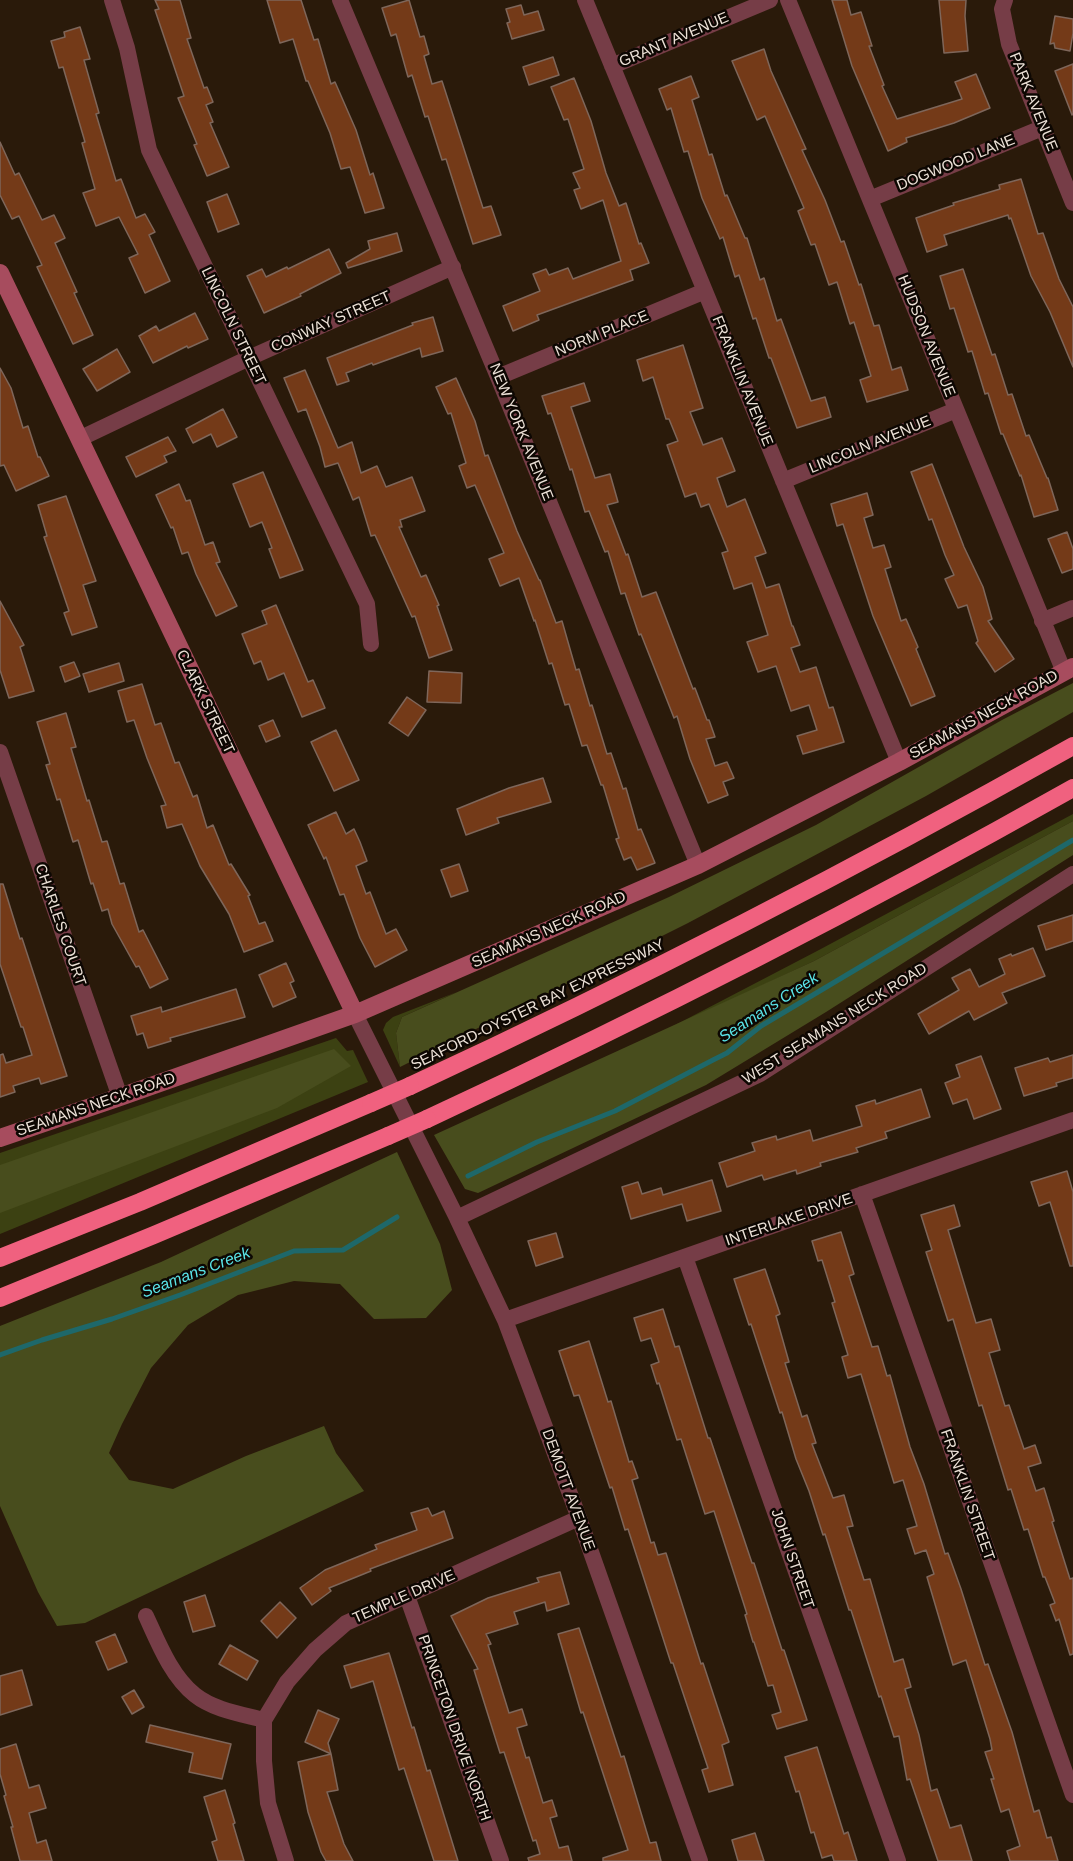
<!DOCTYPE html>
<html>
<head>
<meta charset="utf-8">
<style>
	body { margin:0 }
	canvas { display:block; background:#2a1a0a }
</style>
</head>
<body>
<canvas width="1073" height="1861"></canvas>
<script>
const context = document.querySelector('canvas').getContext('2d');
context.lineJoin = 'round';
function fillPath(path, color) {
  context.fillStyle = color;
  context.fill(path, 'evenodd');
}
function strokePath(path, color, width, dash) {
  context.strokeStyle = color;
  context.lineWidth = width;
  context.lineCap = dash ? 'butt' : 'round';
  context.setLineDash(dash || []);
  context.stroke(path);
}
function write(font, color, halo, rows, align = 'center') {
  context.font = font + ' Helvetica,sans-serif';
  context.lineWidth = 5;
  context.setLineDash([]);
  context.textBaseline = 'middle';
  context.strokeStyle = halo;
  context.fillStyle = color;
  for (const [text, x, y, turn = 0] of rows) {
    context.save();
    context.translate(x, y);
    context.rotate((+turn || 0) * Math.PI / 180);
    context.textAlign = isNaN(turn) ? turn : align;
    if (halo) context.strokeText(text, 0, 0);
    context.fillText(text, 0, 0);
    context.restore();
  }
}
const green = new Path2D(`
	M1073,814V821L814,961L658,1034L819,950Z
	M457,992L402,1017L396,1033L400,1067L383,1030L386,1023L393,1017Z
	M336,1038L347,1051L353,1050L368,1082L0,1234V1153Z`);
const forest = new Path2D(`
	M1073,683V712L926,796L688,923L400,1067L396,1033L402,1017L669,897L816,825L1002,720Z
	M1073,821V855L826,1012L706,1085L478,1193L465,1189L434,1135L814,961Z
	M334,1049L351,1066L277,1108L0,1213V1165Z
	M397,1152L440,1244L452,1290L426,1318L374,1319L340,1284L294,1281L238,1295L188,1325L151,1368L122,1424L109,1453L129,1480L173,1489L246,1456L324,1426L336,1453L364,1491L85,1623L57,1626L38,1592L0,1506V1326L161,1262Z`);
const stream = new Path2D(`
	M468,1176L537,1142L615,1111L713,1060L727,1053L761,1026L1073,840
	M0,1355L42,1340L112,1319L180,1295L294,1251L343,1250L397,1217`);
const building = new Path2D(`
	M155,0H180L191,38L187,39L204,88L207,87L213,102L206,105L213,122L210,123L229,167L207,176L194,145L197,144L178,98L184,96L155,10L159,9Z
	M267,0H301L314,40L318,39L331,84L335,82L356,130L370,175L373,173L384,208L365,213L350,167L341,169L330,133L308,81H306L293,39L280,43Z
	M409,0L420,37L424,36L429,54L424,56L432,84L442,81L483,208L491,206L501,235L473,244L446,159L442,160L428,116L425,117L412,75L408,77L396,34L391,36L382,8Z
	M832,0H847L851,15L861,12L872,46H869L884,85L882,86L897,119L962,99L955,82L976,74L990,108L954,123L906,138L907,142L888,151L852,66Z
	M939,0H966L965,16L968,51L944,53Z
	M521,5L524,15L538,11L544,30L512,39L507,23L510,22L506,9Z
	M1055,16L1073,19V33L1070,51L1055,48L1054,43L1050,44Z
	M80,27L90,59L84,60L99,113L96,114L116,181L121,179L136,218L145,214L155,232L149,235L170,281L145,293L129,258L138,254L119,217L96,226L83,193L95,189L82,143L85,142L63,67L59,68L51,41L65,37L64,32Z
	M764,49L771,71L806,149L802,150L825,200L841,242L844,241L859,285L861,284L874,326L879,325L892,370L901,367L908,390L867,402L860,380L871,376L854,322L850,324L837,282L829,285L815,244L811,245L798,211L804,208L765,116L757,120L732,61Z
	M553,57L559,75L529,85L523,67Z
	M1073,64V114L1072,115L1055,71Z
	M691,76L699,97L692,100L709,155L712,154L725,196L727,195L745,238H747L760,280L764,278L777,321L781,319L811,401L825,397L831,417L797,428L771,358H769L756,318L753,319L739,275L735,277L723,237L720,239L702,198L688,151L684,152L671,108L667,110L659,89Z
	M574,78L591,121L606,173L619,206L626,203L639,244L641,243L649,263L630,270L633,280L537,315L539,320L513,331L503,306L540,291L533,274L546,269L549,275L568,268L573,279L621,261L603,200L581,209L574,190L580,188L573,173L584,169L568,119L564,120L551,87Z
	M0,142L15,175L19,173L42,220L54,215L65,238L55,243L77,292L74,293L93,335L73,344L37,267L42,265L19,216L12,219L0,195Z
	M1021,179L1038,234L1043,233L1059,279L1073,307V367L1050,312L1031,276L1011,218L1009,219L1008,215L944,235L947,245L927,252L916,218L954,205L953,203L1000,189L999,185Z
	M227,194L239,224L218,232L207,202Z
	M397,233L402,251L348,268L346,263L370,249L368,241Z
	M329,249L341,273L300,294L301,296L264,313L247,276L262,269L266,277L287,267L288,269Z
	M963,269L992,355L995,354L1008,395L1012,394L1026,436L1029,435L1047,478H1048L1058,510L1034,517L1021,475L1020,476L1003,434H1001L988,393L985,394L972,351L968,352L954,308L950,309L940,276Z
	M195,313L208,339L188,348L187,346L153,363L139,336L156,326L159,331Z
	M433,317L443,351L422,357L420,348L373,365L372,363L346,373L349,381L337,385L327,358L413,325L412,323Z
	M683,345L703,408L690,412L703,445L722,438L735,471L717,478L727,507L745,499L766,553L755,557L766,588L779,584L792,626H793L800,645L791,648L800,672L816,667L829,708L833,707L844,742L803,754L797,736L817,730L809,705L791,711L776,666L758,672L747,642L768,635L752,583L734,589L722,553L728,551L709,504L701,507L696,493L685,497L667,445L678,441L669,419H666L653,377L643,381L637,360Z
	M117,349L130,372L97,391L83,369Z
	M0,368L11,388L23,428L28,426L38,457H40L49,476L16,491L4,465L0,466Z
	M305,370L338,448L352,442L361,473L377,466L386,487L412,477L425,511L400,520L402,527H399L421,577L426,575L439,605L437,606L452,650L429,658L415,616L412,617L375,535L371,536L359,497L353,500L338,463L325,467L320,447L306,409L298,412L284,378Z
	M456,378L475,421L485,456L488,455L517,531L539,580H540L556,623L562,621L576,670L579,669L590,706L592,705L607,754L611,753L623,789L626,788L638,830L641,829L655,863L637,870L631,857L624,860L616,839L619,838L603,785H601L587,745L582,746L569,704L565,705L552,663L549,664L535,620L534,621L519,578L500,586L489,559L504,553L475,485L467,488L459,466L466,463L451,413L448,414L436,387Z
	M584,383L590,401L571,407L595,478L610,474L618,502L607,505L626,555L628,554L642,597L656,592L693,689L695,688L707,720H709L715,737L706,739L715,766L727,762L734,778L723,782L728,795L708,803L690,759L677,716L674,718L641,634L639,635L625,593L621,594L608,551L605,552L589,511L585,512L572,469L570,470L551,413L548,414L542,396Z
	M223,409L237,437L217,447L211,434L193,443L186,429Z
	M168,437L176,451L164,456L167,462L136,477L126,457Z
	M932,464L964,547L983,587L992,619L988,621L1014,659L995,672L976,643L978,641L967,605L958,608L945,579L954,575L945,555L932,519L929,520L911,472Z
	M263,472L303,570L280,578L269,549L272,548L262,522L250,527L233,484Z
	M179,484L186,501L190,500L205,545L213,542L220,562L216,563L237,606L216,616L196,574L188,552L182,554L173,527L171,528L156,495Z
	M867,493L873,515L864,518L873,548L884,545L891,567L885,569L901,621L906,619L918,647L916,649L935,696L911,706L873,616L843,524L837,526L831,504Z
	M66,496L96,581L83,585L97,627L72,635L64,613L69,611L44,537L47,536L38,505Z
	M1067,532L1073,549V569L1062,573L1048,539Z
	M0,601L24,645L20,647L34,691L9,698L0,670Z
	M276,605L308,682L313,680L325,708L302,717L284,673L268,680L261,661L254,664L242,634L267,624L262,611Z
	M74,662L80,676L65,682L60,667Z
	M119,663L124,681L89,692L83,674Z
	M429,671L462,673L461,703L427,702Z
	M142,684L155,725L161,723L175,763L179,762L193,797L197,795L207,828L213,825L229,865L231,864L250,895L248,896L259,924L265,922L273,941L244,952L229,914L200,866L182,824L167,828L161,806L166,805L147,758L134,720L127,722L118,691Z
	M407,697L426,710L408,736L389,723Z
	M66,713L76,747L71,748L87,801L89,800L102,842L107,841L120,884L124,883L139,932L143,930L168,979L150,988L139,966L136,967L112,924L108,909L102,911L93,883L91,884L78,840L73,842L60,799L57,800L46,765L50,764L37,722Z
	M273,720L280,736L266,742L259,726Z
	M336,730L359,780L334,791L311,742Z
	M543,778L551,802L497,818L499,823L466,835L457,809L509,788Z
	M336,812L346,834L354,829L360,842L367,861L356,866L366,894L370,892L386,934L396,929L407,950L375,967L360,938L344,894L340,895L326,857L324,859L308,825Z
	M459,864L468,891L451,897L441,870Z
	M0,884H3L20,939L22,938L67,1076L41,1084L39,1078L13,1086L15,1092L0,1097V1055L3,1054L6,1063L32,1055L23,1027H21L0,964Z
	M1073,915V941L1046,950L1038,926Z
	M1033,948L1045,976L1002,993L1007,1003L974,1020L969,1011L929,1034L918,1014L959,990L952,978L970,969L979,987L1005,974L999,959L1011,954L1012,956Z
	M286,963L294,981L290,983L296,997L273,1007L259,975Z
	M236,989L245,1017L170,1038L171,1041L148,1048L143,1033L137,1035L131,1016L161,1007L162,1012Z
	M1073,1055V1078L1056,1083L1057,1086L1024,1096L1015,1068L1048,1058L1050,1062Z
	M981,1056L1001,1109L974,1119L967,1099L953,1104L945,1083L960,1077L956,1065Z
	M921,1089L930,1117L885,1132L887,1138L856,1148L858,1152L820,1163L821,1166L797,1174L796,1170L764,1180L762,1175L727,1187L719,1163L755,1151L752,1143L776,1136L777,1140L810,1130L813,1141L862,1126L856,1106L875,1100L876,1104Z
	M1067,1171L1073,1192V1266H1070L1050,1202L1039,1206L1031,1182Z
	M712,1180L721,1211L687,1221L682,1204L631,1219L622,1187L638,1182L642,1194L661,1188L663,1195Z
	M954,1205L960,1226L948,1230L976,1323L991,1319L1000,1350L989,1353L1005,1406L1009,1405L1024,1449L1035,1445L1041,1463L1028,1467L1036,1491L1044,1488L1054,1521L1052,1522L1070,1579L1073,1578V1654L1070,1655L1059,1619L1056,1621L1050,1605L1055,1603L1045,1577H1043L1028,1529L1024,1530L1011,1489L1008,1490L982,1405L979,1406L953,1319L948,1321L926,1252L932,1250L921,1215Z
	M841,1232L854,1274L849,1276L872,1347L878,1346L887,1376L890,1375L910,1447L924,1484L945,1554L948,1553L961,1589L985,1665L988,1664L1012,1732L1034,1812L1039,1810L1047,1838L1051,1837L1058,1861H1010L1007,1851L1020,1846L1009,1809L1001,1812L991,1779H994L985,1752L992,1750L990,1739L966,1660L953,1665L927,1577L934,1574L926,1550L915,1554L907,1529L917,1526L903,1480L894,1483L861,1374L848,1378L842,1357L848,1355L832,1303L835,1302L822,1260L818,1261L812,1241Z
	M556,1233L563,1257L536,1266L528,1241Z
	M765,1269L780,1314L776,1316L789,1362L785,1363L802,1417L807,1415L816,1443L812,1444L833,1498L844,1495L853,1526L847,1527L864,1580L870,1579L894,1662L903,1659L911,1687L905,1689L919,1735L931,1791L937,1789L950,1828L961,1825L972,1861H938L910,1779L907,1780L899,1736L894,1737L881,1696L879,1697L851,1610H849L825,1534L823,1535L809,1491L796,1459L782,1412L780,1413L751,1324L749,1325L734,1279Z
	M663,1309L675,1347L679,1346L708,1438H710L752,1563H754L782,1650H784L807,1720L777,1729L772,1715L781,1712L773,1685L768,1686L754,1642H753L745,1615L747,1614L714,1511L705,1514L681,1439L677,1440L659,1383L657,1384L651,1365L659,1362L651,1338L641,1341L634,1318Z
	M589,1341L608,1402L611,1401L629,1462L632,1461L638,1478L632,1480L651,1543L654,1542L658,1555L666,1553L701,1664L703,1663L729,1742L722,1745L733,1785L709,1792L702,1770L708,1768L673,1663H671L628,1529L625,1530L612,1487L610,1488L579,1395L574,1396L559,1351Z
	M428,1508L432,1516L444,1511L453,1538L370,1569L371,1571L329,1588L331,1591L312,1605L300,1588L325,1570L377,1549L375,1545L417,1530L411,1513Z
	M560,1572L569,1604L547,1611L545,1602L514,1612L518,1624L486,1634L491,1644L488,1645L509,1713L522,1709L527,1725L517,1728L526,1758L529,1757L543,1803L552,1800L557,1816L550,1818L559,1848L568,1846L572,1861H529L528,1858L540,1854L536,1840L533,1841L504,1752L500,1753L474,1670L478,1669L451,1616L488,1598L539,1582L537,1578Z
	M205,1595L215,1626L193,1632L184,1602Z
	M280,1602L296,1618L277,1638L261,1621Z
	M579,1628L621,1757L624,1756L650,1843L656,1842L661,1861H603V1858L628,1850L583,1712L581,1713L558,1634Z
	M115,1634L127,1662L108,1670L96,1642Z
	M230,1645L258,1661L247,1680L219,1664Z
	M389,1653L412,1728L414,1727L427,1771L430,1770L458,1861H434L404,1768L399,1770L373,1681L351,1688L344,1666Z
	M22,1670L32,1705L0,1715V1676Z
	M134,1690L144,1707L132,1714L122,1697Z
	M318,1710L339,1719L328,1743L331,1754L305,1742Z
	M150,1725L231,1744L222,1779L189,1772L193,1753L146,1742Z
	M16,1744L29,1788L39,1785L46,1808L29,1813L37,1843L46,1840L52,1861H20L11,1827H13L4,1796L6,1795L0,1774V1749Z
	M817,1747L844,1834L848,1832L857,1861H834L832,1855L822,1858L814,1832L811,1833L799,1791L796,1792L785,1757Z
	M331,1754L338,1790L327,1792L344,1844L353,1861H326L321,1852L308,1812L298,1762Z
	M225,1790L235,1823L233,1824L244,1861H218L212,1842L217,1840L204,1797Z
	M755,1833L764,1861H738L732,1840Z`);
const street = new Path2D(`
	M112,0L127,48L149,150L367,604L371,644
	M340,0L498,377L698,865
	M585,0L899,762
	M788,0L1064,672
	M1005,0L1002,9L1009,44L1073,203
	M612,66L770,0
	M870,199L1042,128
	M498,377L705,291
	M79,439L249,358L453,267
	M783,481L956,410
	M1042,621L1073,608
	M0,752L120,1097
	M355,1014L457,1218L505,1320L579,1518L700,1861
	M862,1194L1073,1795
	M457,1218L760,1074L1073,874
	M685,1257L898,1861
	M505,1320L1073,1120
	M407,1596L501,1861
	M146,1616C158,1642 171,1676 195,1695C214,1710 241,1714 264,1720
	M286,1861L268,1803L264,1761V1720L287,1682L315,1650L346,1623L579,1518`);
const secondary = new Path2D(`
	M0,273L355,1014
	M0,1138L120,1097L355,1014L698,865L899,762L1073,667`);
const highway = new Path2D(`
	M410,1086C636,981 856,868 1073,746
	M427,1119C646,1017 862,907 1073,788
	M0,1258L140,1202L371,1103
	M0,1298L154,1235L388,1136`);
const highwayBridge = new Path2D(`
	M371,1103L410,1086
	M388,1136L427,1119`);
const streetNames = [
	["GRANT AVENUE",674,40,-23],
	["PARK AVENUE",1033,102,68],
	["DOGWOOD LANE",956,163,-22],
	["CONWAY STREET",331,322,-24],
	["LINCOLN STREET",233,326,64],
	["NORM PLACE",602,334,-22],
	["HUDSON AVENUE",926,336,68],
	["FRANKLIN AVENUE",742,381,68],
	["NEW YORK AVENUE",521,432,68],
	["LINCOLN AVENUE",870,445,-22],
	["CLARK STREET",205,702,64],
	["SEAMANS NECK ROAD",984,715,-29],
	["CHARLES COURT",60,925,71],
	["SEAMANS NECK ROAD",549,930,-24],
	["SEAFORD-OYSTER BAY EXPRESSWAY",538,1005,-26],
	["WEST SEAMANS NECK ROAD",835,1024,-32],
	["SEAMANS NECK ROAD",96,1105,-19],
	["INTERLAKE DRIVE",789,1220,-19],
	["DEMOTT AVENUE",568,1490,70],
	["FRANKLIN STREET",967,1495,71],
	["JOHN STREET",792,1559,71],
	["TEMPLE DRIVE",404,1597,-24],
	["PRINCETON DRIVE NORTH",454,1728,71]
];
const waterNames = [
	["Seamans Creek",769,1008,-33],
	["Seamans Creek",196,1273,-21]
];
fillPath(green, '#3c4112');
fillPath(forest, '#484d1d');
strokePath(stream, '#1e686a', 5);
fillPath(building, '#743a18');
strokePath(building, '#7e665a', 1.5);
strokePath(street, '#763d47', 16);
strokePath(secondary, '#a74c5e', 18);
strokePath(highway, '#f0617f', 18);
strokePath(highwayBridge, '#f0617f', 18);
write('15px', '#ece1d7', '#0d0702', streetNames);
write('italic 16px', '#5ae3e7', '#0d0702', waterNames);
</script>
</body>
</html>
